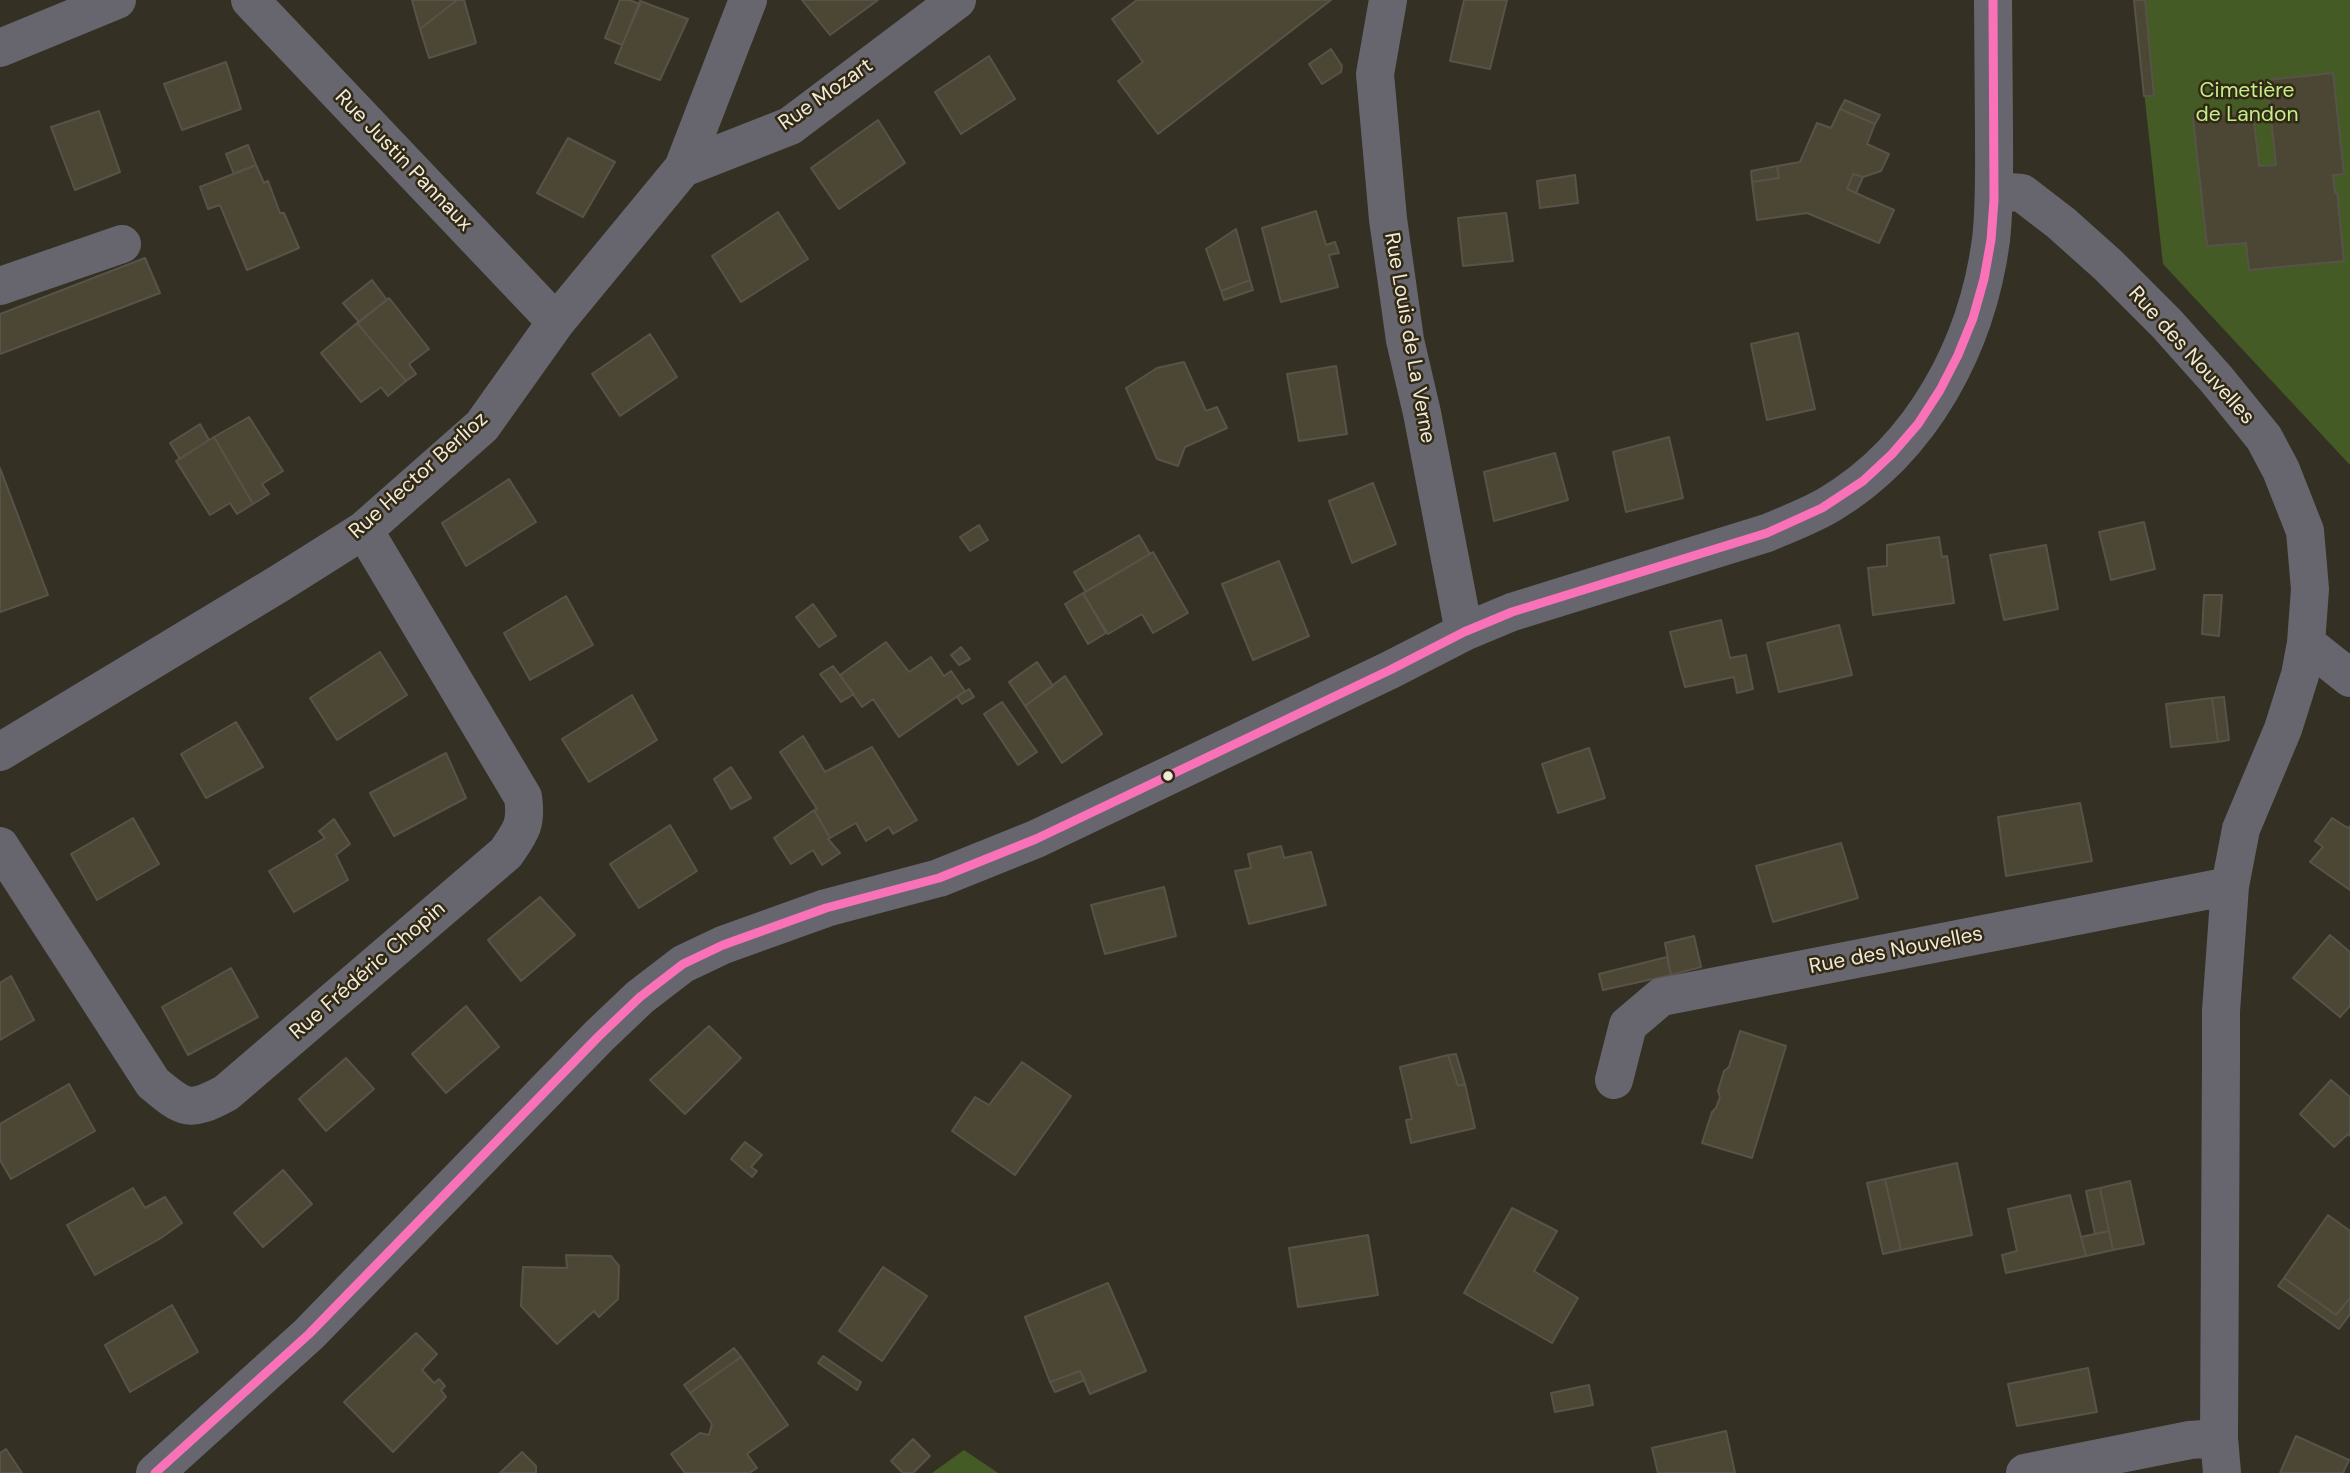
<!DOCTYPE html>
<html>
<head>
<meta charset="utf-8">
<style>
	body { margin:0 }
	canvas { display:block; background:#353024 }
</style>
</head>
<body>
<canvas width="2350" height="1473"></canvas>
<script>
const context = document.querySelector('canvas').getContext('2d');
context.lineJoin = 'round';
function fillPath(path, color) {
  context.fillStyle = color;
  context.fill(path, 'evenodd');
}
function strokePath(path, color, width, dash) {
  context.strokeStyle = color;
  context.lineWidth = width;
  context.lineCap = dash ? 'butt' : 'round';
  context.setLineDash(dash || []);
  context.stroke(path);
}
function write(font, color, halo, rows, align = 'center') {
  context.font = font + ' "DM Sans",sans-serif';
  context.lineWidth = 5;
  context.setLineDash([]);
  context.textBaseline = 'middle';
  context.strokeStyle = halo;
  context.fillStyle = color;
  for (const [text, x, y, turn = 0] of rows) {
    context.save();
    context.translate(x, y);
    context.rotate((+turn || 0) * Math.PI / 180);
    context.textAlign = isNaN(turn) ? turn : align;
    if (halo) context.strokeText(text, 0, 0);
    context.fillText(text, 0, 0);
    context.restore();
  }
}
const green = new Path2D(`
	M2134,0H2350V465L2163,264Z
	M964,1450L998,1473H932Z`);
const building = new Path2D(`
	M412,0H457L420,29Z
	M457,0H464L476,43L429,58L420,29Z
	M620,0H629L640,4L622,45L605,38Z
	M802,0H878L830,35Z
	M1137,0H1331L1158,134L1118,81L1143,62L1112,19Z
	M1464,0H1507L1490,69L1450,61Z
	M2134,0H2145L2154,96H2144Z
	M640,1L688,19L660,80L615,63Z
	M1331,49L1342,66L1341,72L1322,84L1309,64Z
	M989,56L1015,99L961,134L935,92Z
	M226,62L241,109L182,130L164,84Z
	M2333,73L2344,174L2333,175L2335,193L2337,192L2344,261L2249,270L2246,243L2207,246L2193,117L2253,112L2259,166L2276,165L2267,80Z
	M1845,100L1880,115L1875,124L1840,109Z
	M1840,109L1875,124L1867,144L1889,154L1881,171L1863,177L1853,174L1847,189L1894,210L1879,243L1807,213L1757,220L1752,182L1779,178L1777,166L1800,162L1817,123L1831,128Z
	M99,111L120,172L75,190L51,127Z
	M878,120L905,163L839,209L811,168Z
	M568,138L615,162L583,217L537,193Z
	M248,145L256,165L234,174L226,154Z
	M256,165L264,183L268,181L280,213H284L299,248L247,270L220,205L208,209L200,187Z
	M1777,166L1779,178L1752,182L1751,171Z
	M1853,174L1863,177L1856,193L1847,189Z
	M1575,175L1578,203L1540,208L1537,181Z
	M1316,211L1326,245L1335,242L1339,253L1329,255L1338,287L1281,302L1262,228Z
	M778,212L808,259L741,302L712,256Z
	M1506,213L1513,261L1463,266L1458,218Z
	M1236,229L1250,280L1221,291L1206,249Z
	M145,258L160,293L0,354V314Z
	M372,280L387,300L359,322L343,303Z
	M1250,280L1253,290L1224,300L1221,291Z
	M389,298L429,349L409,364L416,374L406,381L357,323Z
	M357,323L406,381L388,396L381,387L361,402L321,353Z
	M1798,333L1815,409L1767,420L1751,344Z
	M650,334L677,377L620,416L592,374Z
	M1184,362L1206,411L1217,407L1227,428L1185,447L1178,466L1157,459L1126,388L1157,368Z
	M1336,366L1347,434L1299,441L1287,374Z
	M249,417L283,471L262,484L269,494L253,504L214,437Z
	M200,424L209,440L180,459L170,443Z
	M214,437L253,504L237,514L230,503L210,515L176,461Z
	M1669,437L1683,498L1626,512L1613,452Z
	M1555,453L1568,500L1494,521L1484,472Z
	M0,468L48,595L0,612Z
	M509,479L536,522L466,566L442,523Z
	M1373,483L1396,544L1352,563L1329,501Z
	M2144,522L2155,569L2111,580L2099,532Z
	M979,525L988,540L970,551L960,537Z
	M1139,535L1150,554L1086,592L1074,572Z
	M1939,537L1942,557L1947,556L1954,603L1873,615L1868,568L1887,566V545Z
	M2046,545L2058,609L2004,620L1990,555Z
	M1153,552L1188,613L1153,633L1142,614L1108,634L1083,593Z
	M1279,561L1309,636L1253,660L1222,584Z
	M1083,593L1106,633L1088,644L1065,604Z
	M2204,595H2222L2219,636L2202,634Z
	M566,596L593,645L530,680L504,633Z
	M813,604L836,636L819,647L796,617Z
	M1721,620L1730,658L1746,655L1753,689L1737,693L1734,677L1685,687L1670,632Z
	M1839,625L1852,675L1779,692L1767,643Z
	M886,642L909,672L931,657L944,676L951,671L965,691L899,737L873,699L862,707L840,675Z
	M961,647L970,659L959,665L951,655Z
	M380,652L407,695L337,740L310,698Z
	M1037,662L1053,686L1025,706L1009,682Z
	M833,666L854,694L841,702L820,674Z
	M1065,676L1102,734L1062,763L1025,706Z
	M969,689L974,697L962,704L957,697Z
	M632,695L657,740L589,782L562,739Z
	M2224,697L2229,740L2218,742L2212,698Z
	M2212,698L2218,742L2171,747L2166,704Z
	M1002,702L1037,752L1018,765L984,714Z
	M236,722L263,767L206,798L181,754Z
	M803,736L825,772L872,747L917,820L893,834L889,827L866,841L856,823L830,838L814,810L817,809L780,752Z
	M1589,748L1605,798L1558,813L1542,764Z
	M446,753L466,798L394,836L370,793Z
	M731,767L751,798L731,809L714,779Z
	M2080,803L2092,861L2006,876L1998,817Z
	M814,810L830,838L828,839L840,853L822,865L813,850L791,864L774,838Z
	M133,818L159,864L97,900L71,854Z
	M2332,818L2348,828L2350,826V890L2310,862L2323,847L2315,841Z
	M334,819L350,844L336,855L348,880L294,912L269,871L325,838L319,831Z
	M670,825L697,871L639,908L610,864Z
	M1841,843L1858,898L1773,922L1756,866Z
	M1281,846L1284,858L1311,852L1326,905L1249,924L1235,871L1251,868L1248,854Z
	M1164,887L1176,936L1105,954L1091,905Z
	M540,897L575,935L521,981L488,940Z
	M2330,935L2350,952V1006L2340,1017L2293,978Z
	M1694,936L1701,967L1671,975L1665,943Z
	M1667,957L1671,975L1603,990L1599,974Z
	M231,968L258,1017L188,1055L162,1007Z
	M11,976L34,1020L0,1040V983Z
	M466,1006L499,1047L446,1093L412,1054Z
	M709,1026L741,1058L685,1114L650,1080Z
	M1740,1031L1786,1046L1752,1158L1702,1143L1712,1112L1716,1108L1720,1097L1718,1091L1724,1071L1729,1067Z
	M1456,1054L1465,1084L1458,1086L1448,1055Z
	M1448,1055L1458,1086L1465,1084L1475,1128L1411,1143L1406,1120L1412,1119L1400,1067Z
	M346,1058L374,1089L326,1131L299,1099Z
	M1022,1062L1071,1096L1015,1175L952,1131L975,1097L989,1105Z
	M2331,1080L2350,1097V1136L2348,1134L2334,1147L2300,1114Z
	M69,1084L95,1131L11,1179L0,1160V1124Z
	M745,1142L762,1155L751,1167L757,1171L752,1177L731,1159Z
	M1957,1163L1972,1235L1901,1250L1885,1179Z
	M283,1170L312,1204L263,1247L234,1213Z
	M1885,1179L1901,1250L1883,1254L1867,1183Z
	M2130,1181L2144,1244L2113,1250L2100,1188Z
	M133,1188L145,1208L165,1197L182,1223L161,1238L95,1275L67,1225Z
	M2100,1188L2109,1231L2095,1234L2086,1191Z
	M2070,1195L2086,1256L2006,1273L2002,1255L2017,1251L2008,1209Z
	M1512,1208L1557,1231L1534,1271L1578,1298L1552,1343L1464,1293Z
	M2328,1215L2350,1231V1298L2336,1315L2284,1278Z
	M2109,1231L2113,1250L2086,1256L2081,1237Z
	M1368,1235L1378,1295L1298,1307L1289,1248Z
	M566,1255L611,1256L619,1266L618,1299L599,1317L594,1311L557,1344L521,1306L523,1267L567,1268Z
	M883,1267L927,1296L882,1361L839,1331Z
	M2284,1278L2336,1315L2350,1298V1314L2339,1329L2278,1286Z
	M1108,1283L1146,1371L1090,1394L1080,1371L1050,1382L1025,1317Z
	M172,1305L198,1352L130,1392L105,1345Z
	M416,1333L437,1354L422,1370L434,1383L439,1379L445,1386L441,1390L446,1397L393,1452L344,1402Z
	M734,1348L741,1357L690,1393L684,1385Z
	M823,1356L861,1382L857,1390L818,1363Z
	M741,1357L788,1425L747,1454L757,1468L749,1473H685L671,1454L700,1433L709,1435L712,1424L690,1393Z
	M2088,1368L2097,1412L2017,1426L2008,1384Z
	M1080,1371L1085,1380L1055,1392L1050,1382Z
	M1589,1385L1593,1405L1555,1412L1551,1393Z
	M1726,1431L1735,1473H1658L1652,1448Z
	M2296,1436L2349,1460L2343,1473H2280Z
	M913,1439L930,1456L913,1473H903L891,1461Z
	M6,1449L22,1473H0V1453Z
	M522,1452L536,1466V1473H500Z`);
const minor = new Path2D(`
	M250,0L556,322
	M1388,0L1375,74L1388,219L1405,340L1422,413L1464,632
	M0,48L117,0
	M683,168L790,126L957,0
	M1995,191L2022,193L2061,223L2108,265L2167,324L2217,380L2264,438L2281,470L2305,531L2310,589L2306,643L2300,675L2283,729L2241,829L2230,886L2221,1011V1061L2219,1438L2222,1473
	M0,286L122,244
	M2306,643L2350,678
	M0,752L280,583L364,530L482,426L556,322L683,168L748,0
	M0,846L153,1083C184,1109 189,1113 226,1093L506,853C521,831 527,824 523,797L364,530
	M1614,1080L1628,1025L1661,997L2230,886
	M155,1473L309,1334L599,1036L640,997L683,964L723,945L826,908L939,878L1036,839L1390,670L1464,632L1512,612L1767,533C1788,524 1810,516 1830,504C1923,448 1977,345 1991,240C1995,205 1994,169 1994,133C1994,89 1993,44 1993,0
	M2025,1473L2190,1440L2219,1438`);
const bus1 = new Path2D(`
	M155,1473L309,1334L599,1036L640,997L683,964L723,945L826,908L939,878L1036,839L1390,670L1464,632L1512,612L1767,533L1822,508L1863,481L1892,454L1918,424L1940,390L1958,355L1973,318L1984,279L1991,240L1994,200L1993,0`);
const markers = [
	[1168,776,6,"#efeadc"]
];
const parkNames = [
	["Cimetière",2247,91],
	["de Landon",2247,115]
];
const streetNames = [
	["Rue Mozart",826,95,-35],
	["Rue Justin Pannaux",403,161,46],
	["Rue Louis de La Verne",1409,338,80],
	["Rue des Nouvelles",2191,356,48],
	["Rue Hector Berlioz",419,476,-42],
	["Rue des Nouvelles",1896,951,-11],
	["Rue Frédéric Chopin",368,971,-41]
];
fillPath(green, '#455b25');
fillPath(building, '#4c4635');
strokePath(building, '#575348', 2);
strokePath(minor, '#67666f', 38);
strokePath(bus1, '#f972b8', 9);
for (const [x, y, r, color] of markers) {
  const dot = new Path2D();
  dot.arc(x, y, r, 0, 2 * Math.PI);
  context.fillStyle = color;
  context.fill(dot);
  strokePath(dot, '#322913', 2.5);
}
write('21px', '#c2ee8d', '#322913', parkNames);
write('21px', '#efeadc', '#322913', streetNames);
</script>
</body>
</html>
